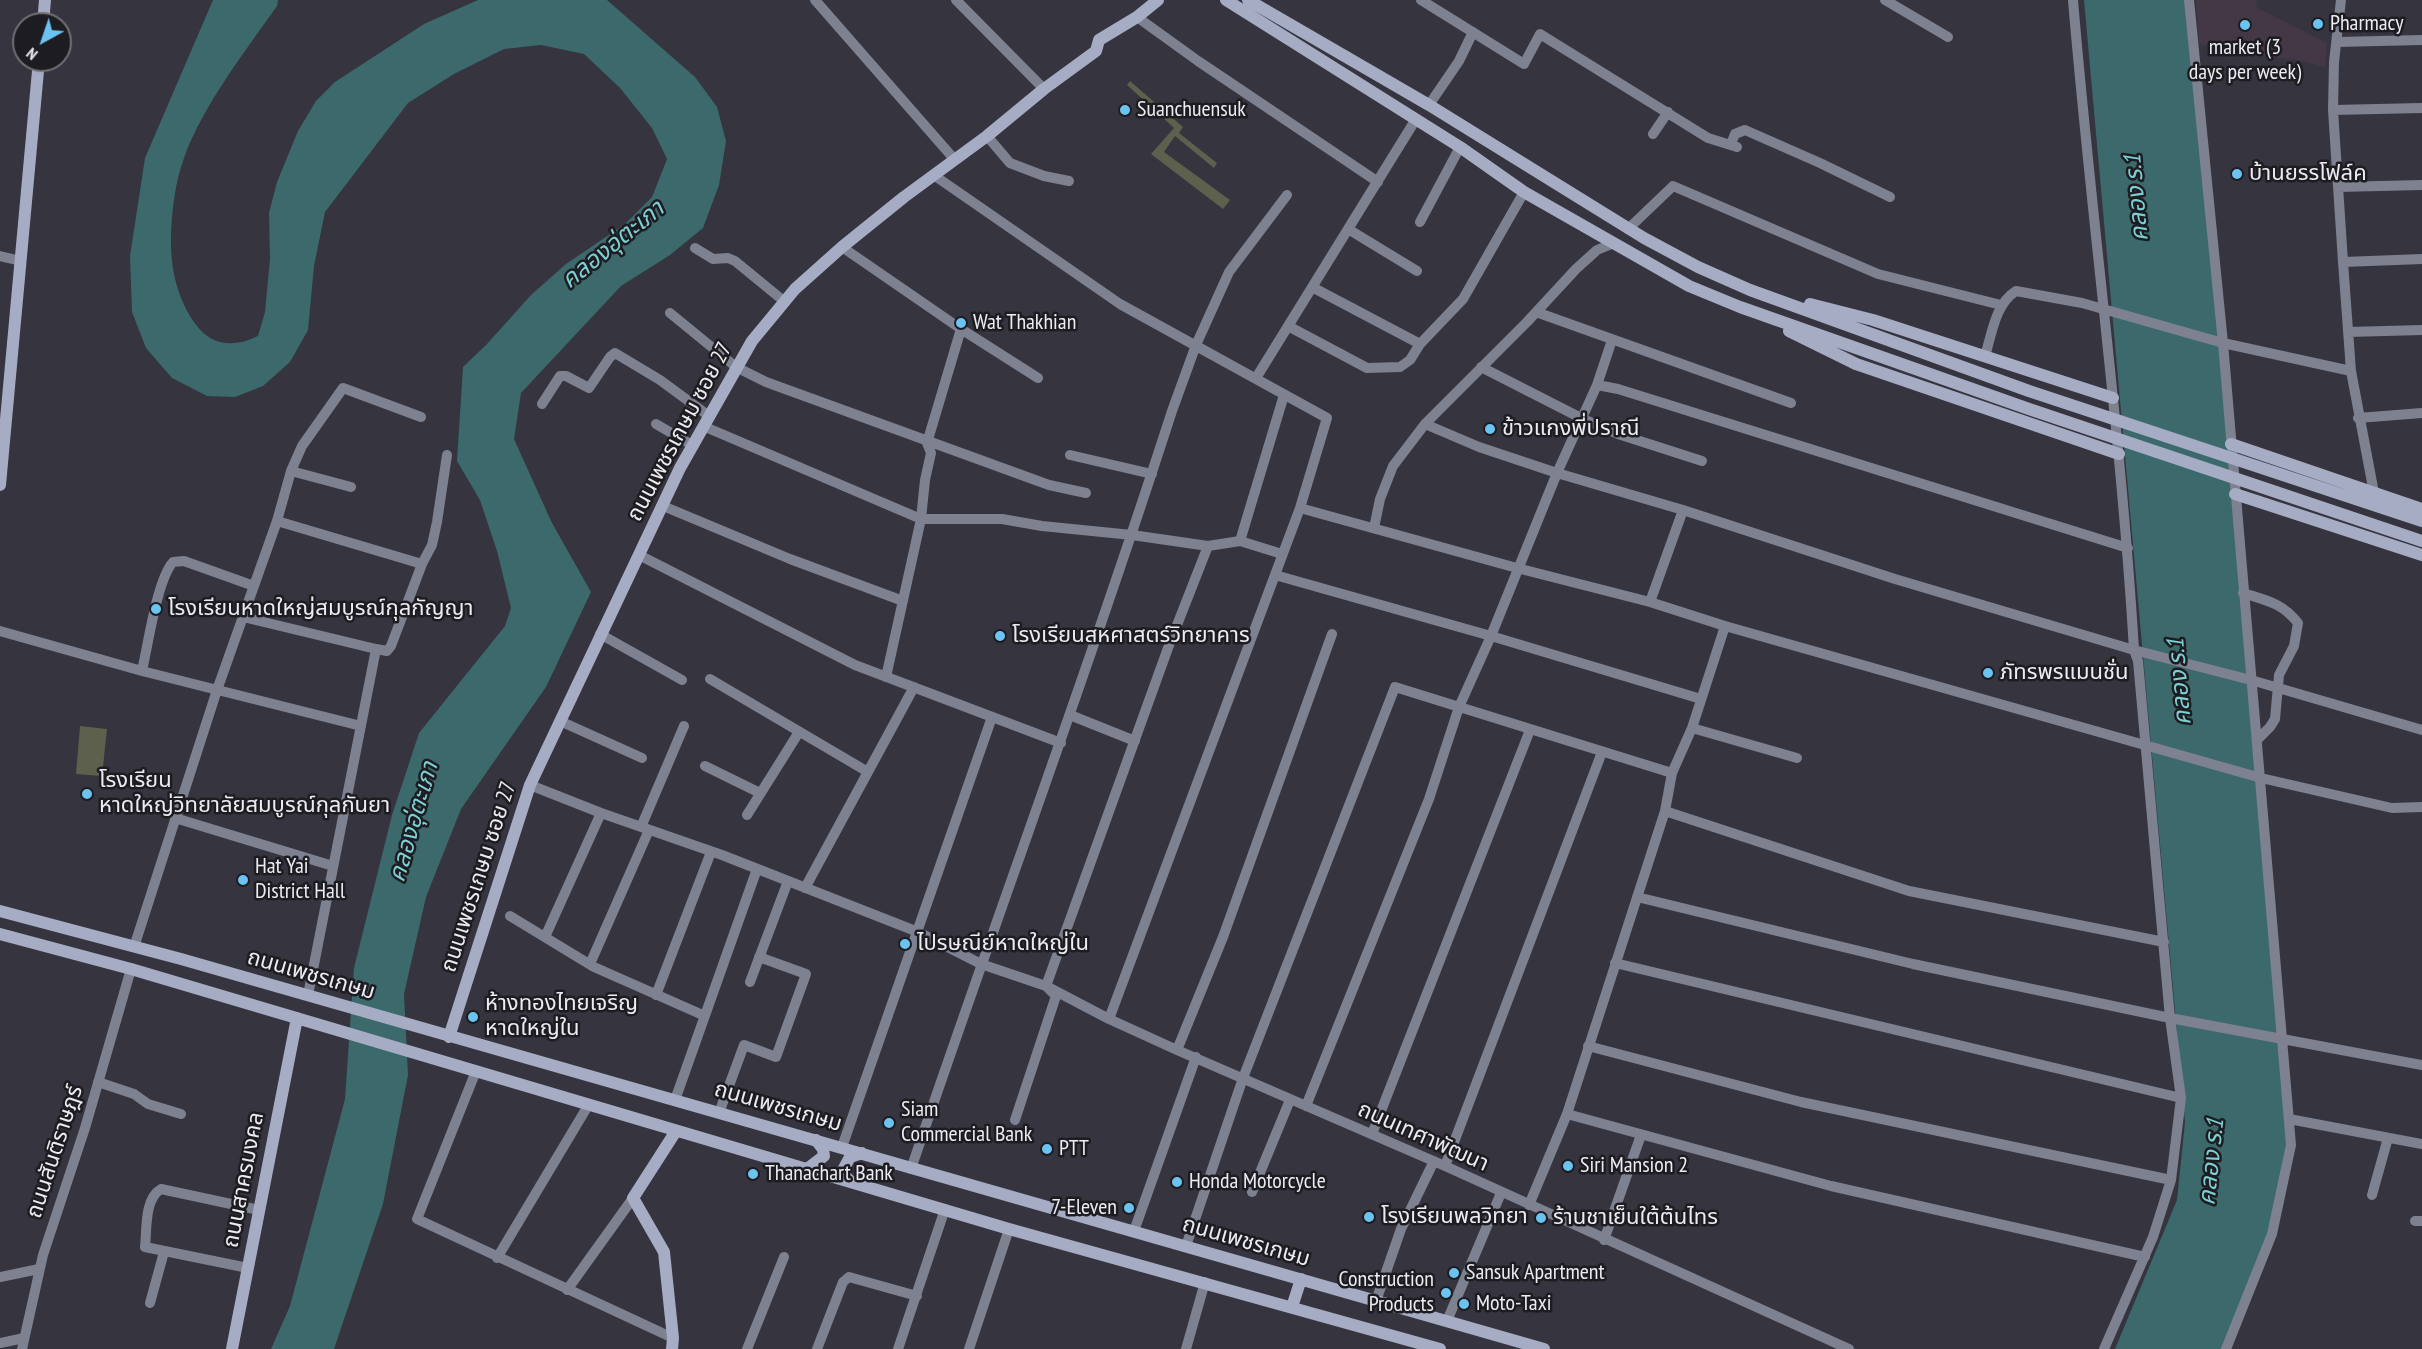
<!DOCTYPE html>
<html>
<head>
<meta charset="utf-8">
<style>
	body { margin:0 }
	#map { position:relative; width:2422px; height:1349px; overflow:hidden; background:#36343e; font-family:"PT Sans Narrow",sans-serif }
	canvas { display:block }
	.north { position:absolute; left:12px; top:12px; width:60px; height:60px; box-sizing:border-box; background:#1d1c21; border:2px solid #706f75; border-radius:50%; rotate:220deg; font-size:16px; font-weight:700; line-height:24px; text-align:center; color:#ecebf2 }
	.north::after { content:''; display:block; margin:auto; width:21px; height:27px; background:#6bc3f2; clip-path:polygon(50% 0,100% 100%,50% 72%,0 100%) }
</style>
</head>
<body>
<div id="map">
<canvas width="2422" height="1349"></canvas>
<div class="north">N</div>
</div>
<script>
const context = document.querySelector('canvas').getContext('2d');
context.lineJoin = 'round';
function fillPath(path, color) {
  context.fillStyle = color;
  context.fill(path, 'evenodd');
}
function strokePath(path, color, width, dash) {
  context.strokeStyle = color;
  context.lineWidth = width;
  context.lineCap = dash ? 'butt' : 'round';
  context.setLineDash(dash || []);
  context.stroke(path);
}
function write(font, color, halo, rows, align = 'center') {
  context.font = font + ' "PT Sans Narrow","Noto Sans Thai",sans-serif';
  context.lineWidth = 5;
  context.setLineDash([]);
  context.textBaseline = 'middle';
  context.strokeStyle = halo;
  context.fillStyle = color;
  for (const [text, x, y, turn = 0] of rows) {
    context.save();
    context.translate(x, y);
    context.rotate((+turn || 0) * Math.PI / 180);
    context.textAlign = isNaN(turn) ? turn : align;
    if (halo) context.strokeText(text, 0, 0);
    context.fillText(text, 0, 0);
    context.restore();
  }
}
const commercial = new Path2D(`
	M2196,0H2257L2256,7L2327,43L2325,67L2299,60L2279,58L2199,44Z`);
const green = new Path2D(`
	M1130,81L1183,127L1179,133L1217,163L1214,168L1175,136L1164,152L1230,200L1223,209L1151,154L1174,128L1127,85Z
	M80,726L107,729L102,776L76,774Z`);
const water = new Path2D(`
	M213,0H278L277,6C246,50 202,107 184,158C175,183 172,210 171,235C170,267 177,300 197,326C213,347 236,347 258,336L265,312L270,259L269,213L277,182L298,131L316,101L335,82L424,24L478,0H607L695,77L717,107L726,141L719,185L703,228L670,255L621,286L521,393L514,439L552,523L591,592L546,687L461,809L426,897L404,994L408,1075L383,1204L334,1349H271L290,1306L345,1099L354,968L392,815L419,733L505,626L511,608L497,551L480,500L457,461L463,367L487,344L531,295L566,264L625,224L652,197L667,159L652,128L620,88L584,54L541,45L504,49L454,74L408,103L325,212L314,266L308,330L290,362L263,386L235,397L207,396L172,378L146,348L132,312L130,256L145,158Z
	M2084,0H2190L2288,1140L2269,1233L2222,1349H2115L2177,1200L2185,1122Z`);
const street = new Path2D(`
	M815,0L955,160
	M956,0L1044,89
	M1421,0L1524,64L1540,34L1708,138L1737,147
	M1885,0L1948,37
	M2073,0C2091,217 2121,432 2134,650L2138,661L2170,1018L2181,1098L2171,1180L2153,1237L2104,1349
	M2189,0L2223,343L2291,1145L2272,1234L2226,1349
	M2341,0L2334,62L2333,110L2343,262L2351,371L2374,493
	M1137,17L1198,61L1378,182
	M2337,42L2422,40
	M1429,105L1459,61L1473,32
	M2333,110L2422,108
	M1653,134L1668,112
	M987,136L1010,163L1044,176L1069,181
	M1731,144L1735,134L1745,130L1820,163L1890,197
	M935,176L1120,304L1327,418L1300,508L1109,1019
	M2338,187L2422,185
	M1420,222L1460,147
	M1348,229L1417,271
	M1628,229L1673,186L1878,274L2001,305
	M842,247L961,329L1038,378
	M695,248L713,259L728,258L735,261L785,302
	M0,256L21,261
	M2343,262L2422,259
	M1312,287L1420,344L1463,299L1524,192
	M1536,312L1791,403
	M670,313L736,367L766,382L1049,485L1086,493
	M1288,326L1367,368L1400,367L1410,360L1420,344
	M2348,332L2422,330
	M1985,356C1992,334 1995,304 2016,291L2082,303L2223,343L2351,371
	M1481,367L1581,418L1618,434L1702,461
	M1256,378L1416,119
	M1597,385L1618,389L2128,548
	M542,404L560,376H566L589,388L610,357L615,353L660,380L709,416
	M2358,418L2422,413
	M656,424L692,445
	M1425,424L1479,447L1557,473L1683,510L1895,579L2134,650L2251,680L2422,730
	M703,426L921,519H1002L1042,526L1132,535L1208,546L1240,541L1282,554
	M1070,455L1152,474
	M291,471L351,487
	M663,506L790,559L903,601
	M1300,508L1517,568L1650,602L1725,626L2261,778L2392,808L2422,807
	M277,521L422,564
	M1374,528L1380,499L1393,466L1425,424L1527,322L1576,269L1597,250L1614,243
	M1240,541L1284,395
	M639,555L855,665L1061,743
	M1275,575L1491,636L1701,699
	M2243,593C2268,601 2282,603 2298,623L2294,646L2279,675L2275,719L2270,727L2257,740
	M1650,602L1683,510
	M243,617L376,649L308,995
	M0,631L142,671L361,726
	M600,634L682,680
	M376,649L387,651L391,646L422,564L432,545L437,522L447,455
	M142,671C148,645 157,580 173,562L184,561L254,586
	M886,677L921,519L925,480L931,453L927,443L961,329
	M710,679L868,772
	M1070,715L1135,741
	M560,721L642,758
	M1692,728L1797,758
	M705,766L760,793
	M530,785L601,813L722,855L918,932L981,964L1046,986L1109,1019L1177,1050L1445,1166L1849,1349
	M1665,811L1909,891L2164,942
	M747,815L799,732
	M175,818L333,866
	M641,827L684,726
	M805,888L914,687
	M1637,897L1913,964L2170,1018L2422,1065
	M510,916L594,967L705,1016
	M545,937L601,813
	M134,947L217,690L277,521L291,471L302,446L343,388L421,417
	M1615,963L2181,1098
	M590,964L649,830
	M750,982L788,881
	M656,995L711,852
	M1588,1046L1801,1102L2171,1180
	M1177,1050L1223,937L1332,634
	M476,1071L417,1219L673,1338
	M98,1082L134,1094L148,1104L181,1114
	M675,1100L757,869
	M1306,1106L1429,799L1459,707L1491,636L1557,473L1597,385L1612,340
	M719,1113L744,1045L776,1057L806,974L759,957
	M1567,1114L1831,1186L2145,1257
	M2289,1119L2422,1144
	M1015,1120L1056,996L1046,986L1168,648L1208,546
	M1372,1134L1530,730
	M842,1147L992,717
	M1445,1166L1602,752
	M911,1169C997,916 1090,665 1172,411L1196,345L1229,272L1287,195
	M1252,1192L1290,1100
	M2372,1195L2388,1138
	M1529,1205L1567,1114L1665,811L1672,773L1692,728L1725,626
	M2415,1221H2422
	M1134,1231L1196,1057
	M1604,1240L1641,1135
	M1186,1246L1243,1078L1395,687L1672,773
	M497,1258L589,1104
	M248,1268L145,1247C147,1230 144,1199 161,1189L259,1210
	M0,1277L39,1269
	M567,1290L633,1198
	M1376,1301L1401,1229L1434,1161
	M150,1303L164,1252
	M1447,1321L1501,1193
	M0,1343L24,1338
	M22,1349L43,1255L85,1128L131,969
	M747,1349L784,1257
	M817,1349L843,1282L849,1277L917,1296
	M898,1349L945,1209
	M969,1349L1009,1229
	M1186,1349L1205,1282`);
const secondary = new Path2D(`
	M1226,0L1460,147L1524,192L1689,286L1740,307L2029,409L2422,541
	M1248,0L1429,105L1644,238L1698,267L1750,290L2029,391L2422,521
	M43,24L45,0
	M1810,304L1873,320L2113,398
	M1789,331L1856,364L2119,454
	M2231,444L2422,509
	M0,485L39,60
	M2235,494L2422,555
	M0,911L181,959L1544,1349
	M0,934L131,969L1009,1229L1440,1349
	M449,1037L530,785L680,468L752,341L795,289L842,247L904,197L987,136L1044,89L1096,51L1099,40L1137,17L1158,0
	M807,1169L824,1156L823,1149L816,1140
	M851,1182L844,1175L843,1170L850,1157L862,1153
	M1292,1307L1301,1279
	M232,1349L297,1018
	M672,1349L673,1338L664,1252L633,1198L676,1131`);
const markers = [
	[2318,24,6,"#6bc3f2"],
	[2245,25,6,"#6bc3f2"],
	[1125,110,6,"#6bc3f2"],
	[2237,174,6,"#6bc3f2"],
	[961,323,6,"#6bc3f2"],
	[1490,429,6,"#6bc3f2"],
	[156,609,6,"#6bc3f2"],
	[1000,636,6,"#6bc3f2"],
	[1988,673,6,"#6bc3f2"],
	[87,794,6,"#6bc3f2"],
	[243,880,6,"#6bc3f2"],
	[905,944,6,"#6bc3f2"],
	[473,1017,6,"#6bc3f2"],
	[889,1123,6,"#6bc3f2"],
	[1047,1149,6,"#6bc3f2"],
	[1568,1166,6,"#6bc3f2"],
	[753,1174,6,"#6bc3f2"],
	[1177,1182,6,"#6bc3f2"],
	[1129,1208,6,"#6bc3f2"],
	[1369,1217,6,"#6bc3f2"],
	[1541,1218,6,"#6bc3f2"],
	[1454,1273,6,"#6bc3f2"],
	[1446,1293,6,"#6bc3f2"],
	[1464,1304,6,"#6bc3f2"]
];
const poiNames = [
	["Pharmacy",2330,24],
	["market (3",2245,48,"center"],
	["days per week)",2245,73,"center"],
	["Suanchuensuk",1137,110],
	["บ้านยรรโฟล์ค",2249,174],
	["Wat Thakhian",973,323],
	["ข้าวแกงพี่ปราณี",1502,429],
	["โรงเรียนหาดใหญ่สมบูรณ์กุลกัญญา",168,609],
	["โรงเรียนสหศาสตร์วิทยาคาร",1012,636],
	["ภัทรพรแมนชั่น",2000,673],
	["โรงเรียน",99,781],
	["หาดใหญ่วิทยาลัยสมบูรณ์กุลกันยา",99,806],
	["Hat Yai",255,867],
	["District Hall",255,892],
	["ไปรษณีย์หาดใหญ่ใน",917,944],
	["ห้างทองไทยเจริญ",485,1004],
	["หาดใหญ่ใน",485,1029],
	["Siam",901,1110],
	["Commercial Bank",901,1135],
	["PTT",1059,1149],
	["Siri Mansion 2",1580,1166],
	["Thanachart Bank",765,1174],
	["Honda Motorcycle",1189,1182],
	["7-Eleven",1117,1208,"right"],
	["โรงเรียนพลวิทยา",1381,1217],
	["ร้านชาเย็นใต้ต้นไทร",1553,1218],
	["Sansuk Apartment",1466,1273],
	["Construction",1434,1280,"right"],
	["Products",1434,1305,"right"],
	["Moto-Taxi",1476,1304]
];
const streetNames = [
	["ถนนเพชรเกษม ซอย 27",680,432,-62],
	["ถนนเพชรเกษม ซอย 27",479,877,-72],
	["ถนนเพชรเกษม",311,975,16],
	["ถนนเพชรเกษม",778,1107,16],
	["ถนนเทศาพัฒนา",1423,1137,24],
	["ถนนสันติราษฎร์",55,1152,-72],
	["ถนนสาครมงคล",244,1180,-79],
	["ถนนเพชรเกษม",1246,1242,16]
];
const waterNames = [
	["คลอง ร.1",2137,198,-95],
	["คลองอุ่ตะเภา",613,245,-39],
	["คลอง ร.1",2180,682,-95],
	["คลองอุ่ตะเภา",414,822,-74],
	["คลอง ร.1",2212,1162,-84]
];
fillPath(commercial, '#453846');
fillPath(green, '#5d604c');
fillPath(water, '#3b696c');
strokePath(street, '#7d8190', 10);
strokePath(secondary, '#a5acc3', 12);
for (const [x, y, r, color] of markers) {
  const dot = new Path2D();
  dot.arc(x, y, r, 0, 2 * Math.PI);
  context.fillStyle = color;
  context.fill(dot);
  strokePath(dot, '#1d1c21', 2);
}
write('22px', '#ecebf2', '#1d1c21', poiNames, 'left');
write('22px', '#ecebf2', '#1d1c21', streetNames);
write('italic 24px', '#7ccfd4', '#1d1c21', waterNames);
</script>
</body>
</html>
